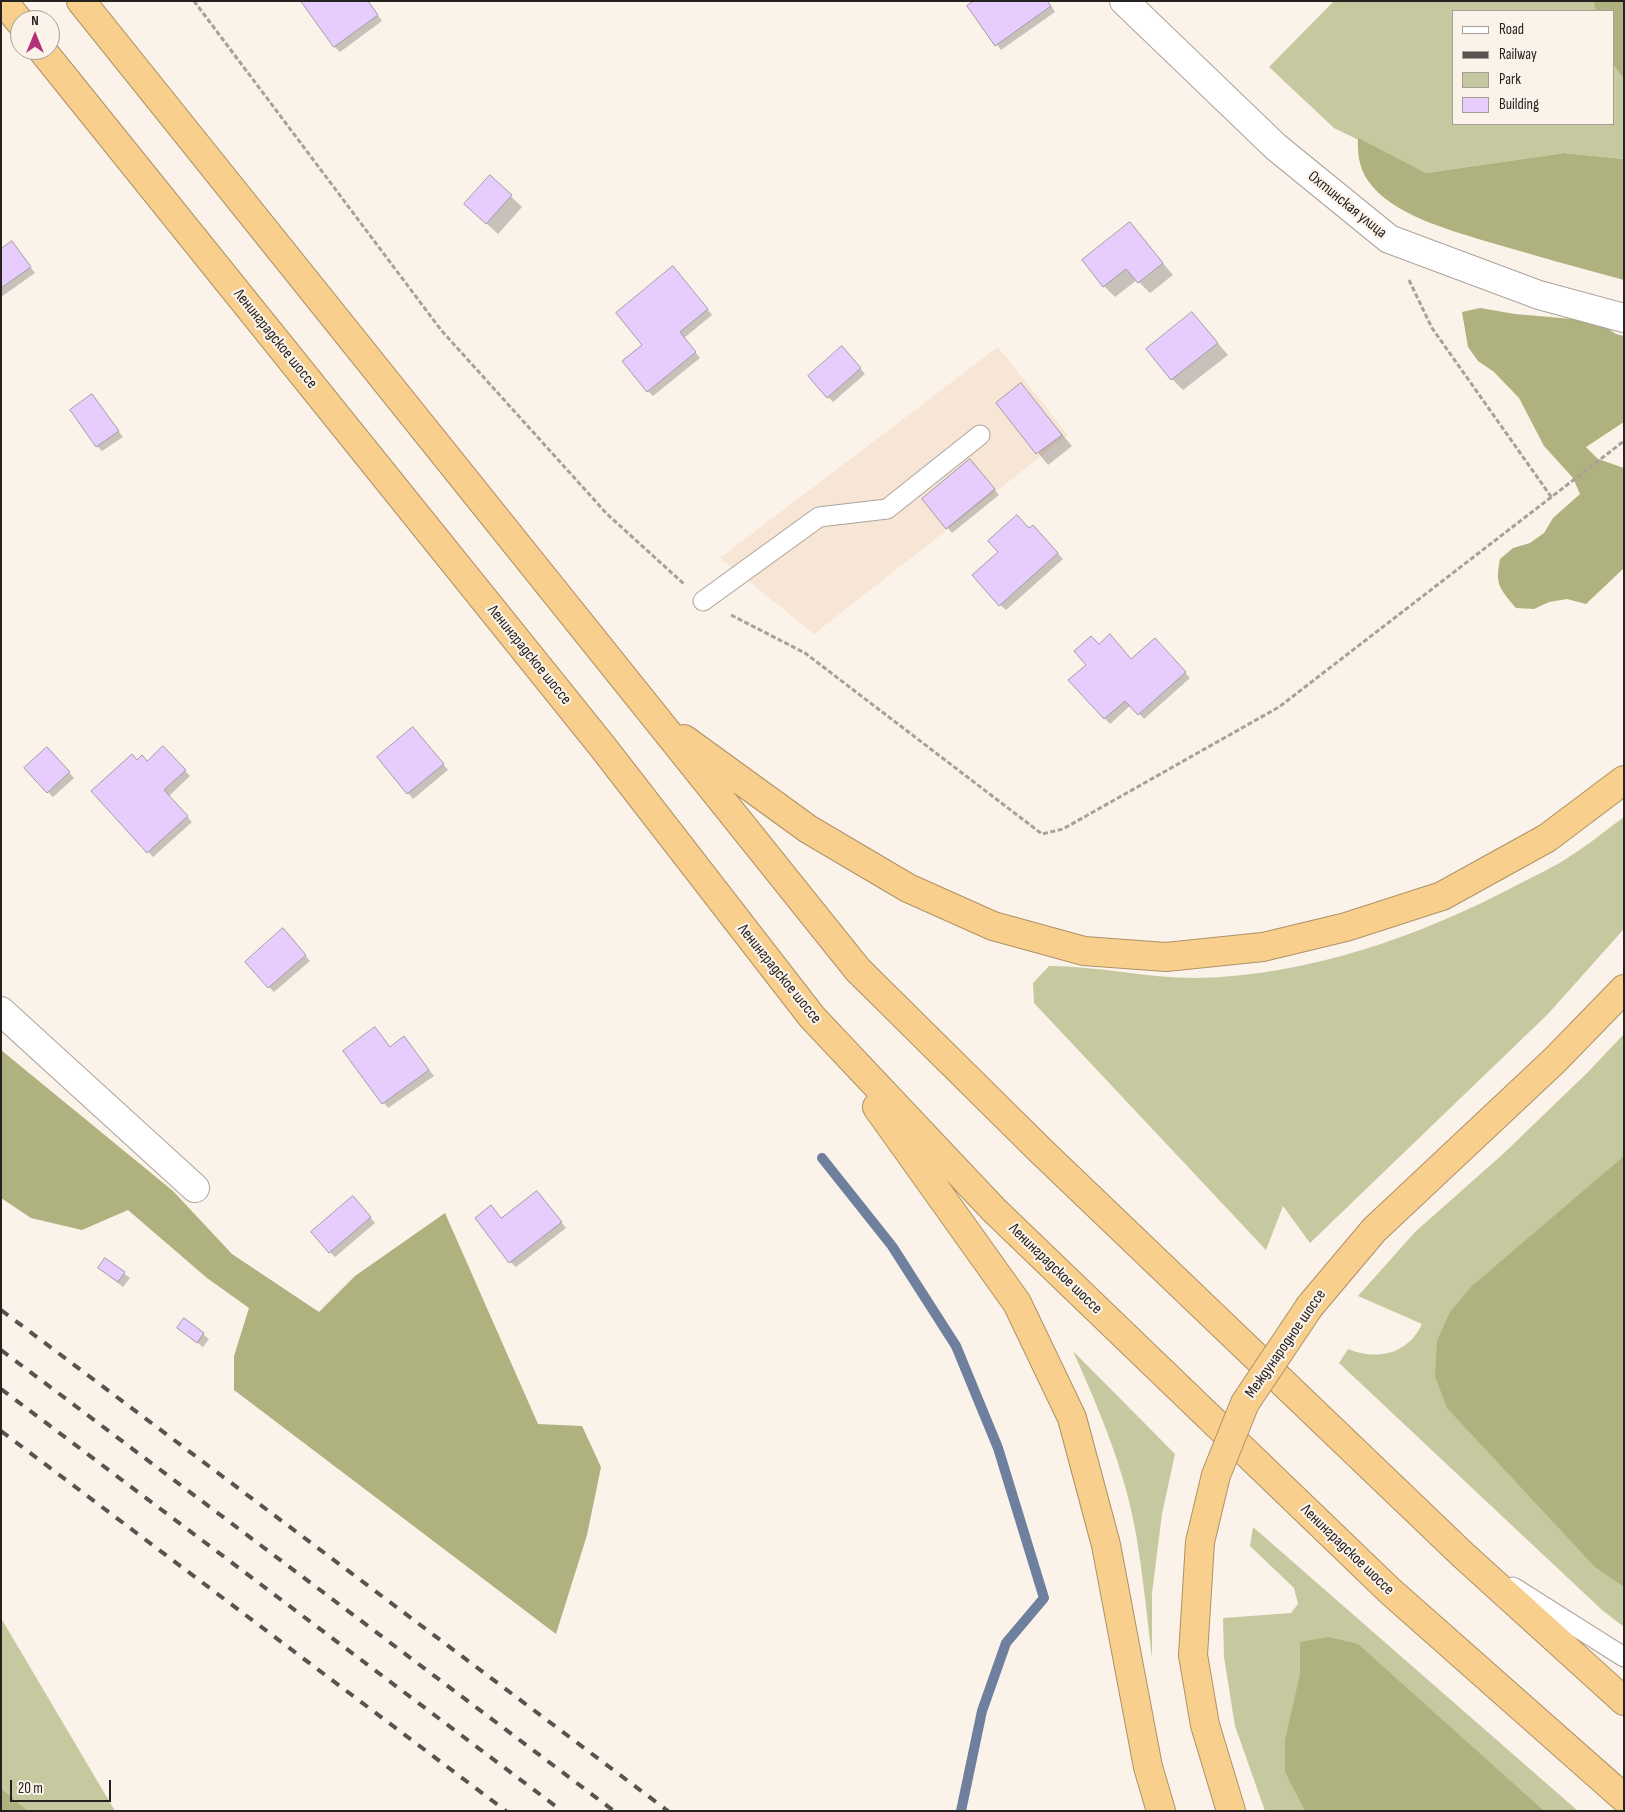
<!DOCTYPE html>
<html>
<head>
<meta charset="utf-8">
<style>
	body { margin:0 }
	#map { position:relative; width:1625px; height:1812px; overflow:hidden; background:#fbf2e9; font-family:"Sofia Sans Condensed",sans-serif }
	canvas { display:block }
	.frame { position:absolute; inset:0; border:2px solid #25211e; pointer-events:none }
	.legend { position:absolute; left:1452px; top:10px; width:162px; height:115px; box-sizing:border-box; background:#fbf2e9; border:1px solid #a59e98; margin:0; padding:6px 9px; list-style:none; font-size:15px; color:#25211e }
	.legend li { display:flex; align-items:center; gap:10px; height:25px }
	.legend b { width:25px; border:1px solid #a59e98 }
	.north { position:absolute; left:10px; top:10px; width:50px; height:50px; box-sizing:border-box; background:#fbf2e9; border:1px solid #a59e98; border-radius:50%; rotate:0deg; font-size:14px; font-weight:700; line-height:20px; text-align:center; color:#25211e }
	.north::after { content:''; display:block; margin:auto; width:18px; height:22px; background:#b43077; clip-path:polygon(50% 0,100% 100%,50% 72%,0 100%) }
	.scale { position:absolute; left:10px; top:1780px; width:101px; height:22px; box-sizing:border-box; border:2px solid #25211e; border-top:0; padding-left:6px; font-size:15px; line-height:18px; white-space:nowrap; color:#25211e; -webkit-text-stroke:4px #fbf2e9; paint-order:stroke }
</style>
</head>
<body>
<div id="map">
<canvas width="1625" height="1812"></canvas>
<div class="frame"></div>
<ul class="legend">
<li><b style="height:6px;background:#fff"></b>Road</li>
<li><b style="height:6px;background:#59534f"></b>Railway</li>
<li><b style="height:14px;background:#c6c9a0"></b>Park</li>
<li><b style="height:14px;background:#e7cdfd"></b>Building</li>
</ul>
<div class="north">N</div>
<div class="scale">20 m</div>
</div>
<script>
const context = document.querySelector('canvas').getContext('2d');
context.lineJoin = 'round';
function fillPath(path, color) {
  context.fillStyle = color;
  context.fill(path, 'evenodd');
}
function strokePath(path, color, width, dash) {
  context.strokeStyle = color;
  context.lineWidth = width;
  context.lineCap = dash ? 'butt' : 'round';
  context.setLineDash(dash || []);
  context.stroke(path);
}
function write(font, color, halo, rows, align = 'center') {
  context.font = font + ' "Sofia Sans Condensed",sans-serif';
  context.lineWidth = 4.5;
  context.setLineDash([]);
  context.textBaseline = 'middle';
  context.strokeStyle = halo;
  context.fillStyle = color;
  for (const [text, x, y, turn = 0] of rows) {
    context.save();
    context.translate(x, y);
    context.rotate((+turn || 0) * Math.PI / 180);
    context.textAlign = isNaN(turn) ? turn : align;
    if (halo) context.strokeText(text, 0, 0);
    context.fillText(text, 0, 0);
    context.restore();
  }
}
const industrial = new Path2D(`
	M998,347L1068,435L814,634L720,558Z`);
const green = new Path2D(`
	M1334,1H1593L1596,11H1454V124H1614V66L1624,79V159L1564,153L1426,173L1334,128L1269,67Z
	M1624,817L1623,930L1548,1014L1310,1243L1283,1206L1266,1250L1034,1003L1033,983L1049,966C1098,966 1146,978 1196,978C1308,976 1421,936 1519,884C1536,875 1554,867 1569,857C1588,845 1606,830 1624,817Z
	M1624,1034V1627L1602,1610L1339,1363L1348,1349C1378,1361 1408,1354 1422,1324L1358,1296L1415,1232L1503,1154L1587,1073Z
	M1073,1351L1175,1454L1162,1514L1152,1593V1658C1147,1617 1143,1575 1136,1534C1125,1470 1099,1409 1073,1351Z
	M1253,1527L1578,1811H1265L1235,1726L1224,1657L1223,1618L1291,1613L1298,1604L1294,1588L1250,1546Z
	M1,1618L115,1811H28L1,1788Z`);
const forest = new Path2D(`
	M1593,1H1624V79L1614,66V11H1596Z
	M1358,138L1426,173L1564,153L1624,159V280C1580,268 1536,256 1492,243C1456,232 1398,217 1373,187C1360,173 1357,156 1358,138Z
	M1480,308L1515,314L1584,320L1601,324L1616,334L1624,336V422L1586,447L1598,459L1624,468V568L1586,604L1567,599L1549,602L1534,609L1516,608C1499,588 1495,584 1500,559L1513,548L1530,543L1544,533L1553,518L1580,494L1573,478L1544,446L1519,398L1494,372L1478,361L1468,347L1462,312Z
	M1,1050L173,1191L232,1254L319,1312L355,1276L445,1213L538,1424L582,1426L601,1467L587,1535L556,1634L234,1390V1356L249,1308L207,1278L128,1210L82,1230L31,1218L1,1198Z
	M1624,1156V1587L1595,1567L1447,1408L1435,1376L1437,1341L1450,1312L1472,1286Z
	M1329,1637L1358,1644L1544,1811H1305L1285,1772V1740L1300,1674V1642Z
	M1,1788L28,1811H1Z`);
const shadow = new Path2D(`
	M368,1L382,21L340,52L334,46Z
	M976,1H1048L1055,12L1001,50L968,7Z
	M490,176L522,207L498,234L477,215Z
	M1129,223L1173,275L1150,293L1137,280L1115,297L1104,286Z
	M12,243L35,273L1,297V251Z
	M678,273L712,315L684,338L700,358L653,396L648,391L644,345Z
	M1192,313L1228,355L1183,390L1172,379Z
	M847,353L865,374L833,402L828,397Z
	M1021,385L1072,446L1048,465L997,403Z
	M92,396L123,437L102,451L97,446Z
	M975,466L999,495L952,533L923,499Z
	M1029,530L1038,531L1063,559L1006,610L1000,605Z
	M1099,645L1132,660L1160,645L1190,678L1144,719L1131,705L1110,724L1070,680L1088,665Z
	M418,734L448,770L413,799L379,757Z
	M168,753L190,776L169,796L192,822L153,857L92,791L137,761L147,762Z
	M52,754L74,778L53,797L48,792Z
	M288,935L310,961L274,992L269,987Z
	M375,1029L391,1048L404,1038L434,1076L388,1108L345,1051Z
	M542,1198L566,1228L516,1267L510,1262L501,1220Z
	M358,1203L375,1223L335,1257L330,1252Z
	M105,1259L130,1278L123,1287L99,1268Z
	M184,1319L209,1339L203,1347L184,1333Z`);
const stream = new Path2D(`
	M822,1158L892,1246L956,1346L998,1448L1044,1598L1006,1643L982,1711L961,1811`);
const building = new Path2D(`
	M301,1H368L378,15L334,47Z
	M974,1H1047L1051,6L995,46L967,6Z
	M490,175L512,195L486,224L464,204Z
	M1130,222L1163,263L1138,283L1126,269L1103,287L1082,260Z
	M12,241L31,267L1,288V249Z
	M673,266L708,309L680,332L696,352L647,392L622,361L642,345L616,313Z
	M1192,312L1218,343L1171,380L1146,349Z
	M842,346L861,368L827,398L808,376Z
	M1021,383L1062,435L1036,454L996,403Z
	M92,394L119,431L96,447L70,410Z
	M970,459L995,489L946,529L922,499Z
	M1017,515L1029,528L1033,525L1058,553L999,606L972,575L998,552L988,541Z
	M1110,634L1131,659L1155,638L1186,672L1138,715L1125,701L1104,719L1068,680L1086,665L1074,651L1091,636L1099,644Z
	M413,727L444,764L407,794L377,757Z
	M163,746L186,770L164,790L188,816L147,853L91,791L132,754L137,760L142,755L147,761Z
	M47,747L70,772L47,793L24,768Z
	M283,928L306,955L268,988L245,962Z
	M375,1027L390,1047L404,1036L429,1070L382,1104L343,1051Z
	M537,1191L562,1222L509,1263L475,1218L491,1205L501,1218Z
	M353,1196L371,1217L329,1253L311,1232Z
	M105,1258L125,1272L118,1282L98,1268Z
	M184,1318L204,1333L197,1343L177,1328Z`);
const path = new Path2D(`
	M194,1L441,330L607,514L684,584
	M1409,280L1432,328L1552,498
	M731,615L805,653L1042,834L1063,829L1279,707L1624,441`);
const lane = new Path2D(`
	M703,601L819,517L887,509L980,435
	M1513,1587L1624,1657`);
const street = new Path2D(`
	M1124,1L1276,147L1389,239L1539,295L1624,318
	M1,1011L195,1188`);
const highway = new Path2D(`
	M3,1L20,22
	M81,1L858,970L1040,1150L1463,1555L1624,1701
	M42,50L602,746L812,1017L994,1210L1390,1591L1624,1798
	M684,739L808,829L908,888L993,926L1084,951L1166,957L1263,947L1346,927L1442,896L1547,838L1624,780
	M877,1107L1017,1303L1072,1418L1106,1545L1148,1767L1161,1811
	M1310,1306L1374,1230L1555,1060L1624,989
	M1200,1542L1193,1655L1205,1725L1231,1811`);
const rail = new Path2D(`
	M1,1310L668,1811
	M1,1350L614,1811
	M1,1389L562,1811
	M1,1431L506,1811`);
const highwayBridge = new Path2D(`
	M1200,1542L1216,1475L1245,1403L1310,1306`);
const streetNames = [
	["Охтинская улица",1347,205,39],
	["Ленинградское шоссе",275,339,51],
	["Ленинградское шоссе",529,655,51],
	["Ленинградское шоссе",779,974,51],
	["Ленинградское шоссе",1055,1269,44],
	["Международное шоссе",1286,1344,-55],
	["Ленинградское шоссе",1347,1550,44]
];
fillPath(industrial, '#f7e6d5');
fillPath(green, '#c6c9a0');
fillPath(forest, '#afb27e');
fillPath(shadow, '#0003');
strokePath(stream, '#6e809d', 10);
fillPath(building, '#e7cdfd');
strokePath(building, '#a09ba5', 1);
strokePath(lane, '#aca49c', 21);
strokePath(street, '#aca49c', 30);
strokePath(highway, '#ae9266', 30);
strokePath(path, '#a8a19a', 3, [5, 2.5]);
strokePath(lane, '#fff', 19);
strokePath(street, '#fff', 28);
strokePath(highway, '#f8cf8d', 28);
strokePath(rail, '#59534f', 4, [9, 9]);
strokePath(highwayBridge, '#ae9266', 30, []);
strokePath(highwayBridge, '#f8cf8d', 28);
write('16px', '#25211e', '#fbf2e9', streetNames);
</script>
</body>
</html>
